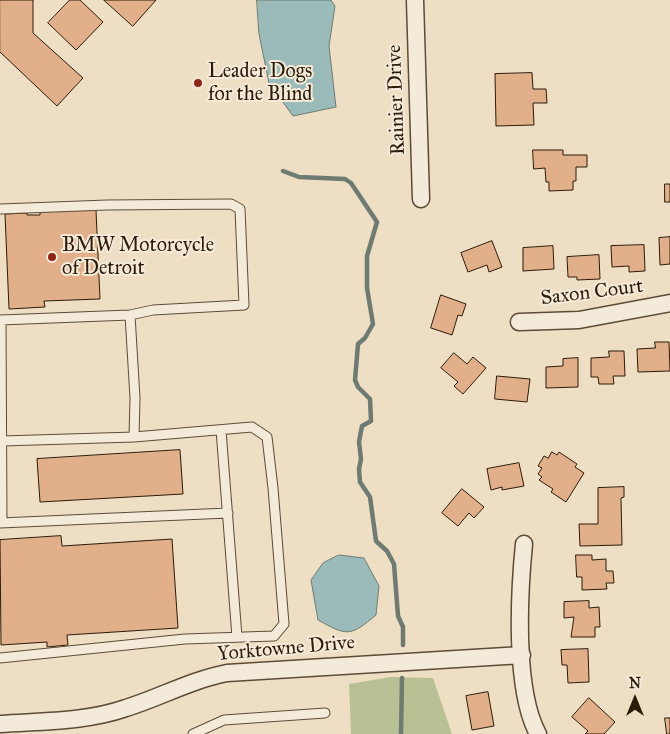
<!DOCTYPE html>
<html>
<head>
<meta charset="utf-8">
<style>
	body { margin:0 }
	#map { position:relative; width:670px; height:734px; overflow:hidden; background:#eedec4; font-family:"IM FELL Great Primer",serif }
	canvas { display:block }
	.north { position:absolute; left:610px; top:674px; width:50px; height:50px; -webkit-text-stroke:4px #f4ead9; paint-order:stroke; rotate:0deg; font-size:14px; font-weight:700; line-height:20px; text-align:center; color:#2b1b08 }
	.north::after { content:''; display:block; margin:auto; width:18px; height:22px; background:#2b1b08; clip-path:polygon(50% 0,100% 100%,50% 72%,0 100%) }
</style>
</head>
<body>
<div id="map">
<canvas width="670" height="734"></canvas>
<div class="north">N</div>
</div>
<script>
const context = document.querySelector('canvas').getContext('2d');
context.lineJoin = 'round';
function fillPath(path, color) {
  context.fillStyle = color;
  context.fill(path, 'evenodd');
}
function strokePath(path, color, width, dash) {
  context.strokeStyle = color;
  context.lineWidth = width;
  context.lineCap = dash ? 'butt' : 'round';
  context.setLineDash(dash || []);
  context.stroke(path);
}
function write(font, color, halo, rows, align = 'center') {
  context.font = font + ' "IM FELL Great Primer",serif';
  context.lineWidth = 4;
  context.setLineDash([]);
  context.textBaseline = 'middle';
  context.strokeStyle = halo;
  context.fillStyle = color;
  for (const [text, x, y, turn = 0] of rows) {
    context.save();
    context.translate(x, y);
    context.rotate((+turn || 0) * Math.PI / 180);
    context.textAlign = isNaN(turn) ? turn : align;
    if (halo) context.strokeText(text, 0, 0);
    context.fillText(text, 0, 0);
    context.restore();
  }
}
const green = new Path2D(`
	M391,677L433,678L452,734H351L349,684Z`);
const water = new Path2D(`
	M257,0H331L335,6L329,46L336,107L293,116L269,83L259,34Z
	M339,555L364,558L379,586L376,615C350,637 347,636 318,620L311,580L323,563Z`);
const stream = new Path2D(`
	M283,171L299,177L345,179L351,183L377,222L367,256V288L373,324L365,338L358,344L355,380L358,387L370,399L371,421L362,426L359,442L361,459L359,469L360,482L370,497L376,541L387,551L394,564L398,616L403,627V645
	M401,734L402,678`);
const building = new Path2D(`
	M0,0H33V33L83,78L57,106L0,52Z
	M70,0H80L103,22L76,50L48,23Z
	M104,0H156L133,26Z
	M532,73L533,89H546L547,103H533L534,125L496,126L495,74Z
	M533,150H563V155H587V167H576V181H573V190L549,191V182H546L545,168L534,169Z
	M665,184H670V202H665Z
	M96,210L100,299L44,301L45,307L9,309L5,214L27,213V215H40V212Z
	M670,237V264L660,265L659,238Z
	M492,241L502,267L489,272L487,265L468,272L461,253Z
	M644,245L645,271L629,272V266L612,267L611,246Z
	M553,246L554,269L523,271V248Z
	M599,255L600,279L577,280V277H568L567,257Z
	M441,295L466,304L462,316L458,315L452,335L431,328Z
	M655,342H669L670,371L638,372L637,349L655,348Z
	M609,351H624L625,376H613L614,384H599L598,377H591V358L609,357Z
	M454,353L467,364L473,357L486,368L463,394L454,386L458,382L441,368Z
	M578,358V387L546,388V367L563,366V359Z
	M497,376L530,379L527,402L495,399Z
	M180,450L183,494L40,502L37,459Z
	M552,452L557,455L559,452L577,464L575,467L584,473L566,502L551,492L553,489L539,480L542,477L538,474L542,468L538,466L544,456L548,458Z
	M519,463L524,486L502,490V487L491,490L487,469Z
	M624,487V497L621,498L622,545L580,546L579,524H598V488Z
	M462,489L484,507L474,518L469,513L458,526L442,513Z
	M61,536L62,546L172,539L178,628L67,635L68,645L47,647V642L1,645L0,540Z
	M576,555H592V560L606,559V571H613L614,583H606L607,589L582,590V577H577Z
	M589,601V608L599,607L600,627H595V637H571L574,617L564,618V602Z
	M588,649L589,682L568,683L567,665H562L561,650Z
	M488,692L494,726L472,730L466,696Z
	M589,698L615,722L604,734H585L588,731L572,717Z
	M665,718H670V734H667Z`);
const lane = new Path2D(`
	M0,209L107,205L231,204L240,209L244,305L153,310L130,315L0,320
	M1,320L2,523
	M221,430L237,637
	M2,441L134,437L135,398L130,315
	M0,523L228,513
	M0,658L185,639L274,636L284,624L273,488L267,437L252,427L134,437
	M193,734L224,720L325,713`);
const street = new Path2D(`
	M415,0L421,199
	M519,322L579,320L670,303
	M524,544C519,594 514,690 538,734
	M0,724C42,721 86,722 126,708C161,697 191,680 227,673L522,655`);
const markers = [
	[198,83,5,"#8f2418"],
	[52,257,5,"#8f2418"]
];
const poiNames = [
	["Leader Dogs",208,72],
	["for the Blind",208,95],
	["BMW Motorcycle",62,246],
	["of Detroit",62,269]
];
const streetNames = [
	["Rainier Drive",397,100,-92],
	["Saxon Court",592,293,-7],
	["Yorktowne Drive",286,649,-5]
];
fillPath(green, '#b9c194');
fillPath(water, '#9abbb9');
strokePath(water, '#6e7b72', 1);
strokePath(stream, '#6e7b72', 4.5);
fillPath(building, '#e1af89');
strokePath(building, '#2b1b08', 1);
strokePath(lane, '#5c4c37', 11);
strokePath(street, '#5c4c37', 19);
strokePath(lane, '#f4ead9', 9);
strokePath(street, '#f4ead9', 16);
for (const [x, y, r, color] of markers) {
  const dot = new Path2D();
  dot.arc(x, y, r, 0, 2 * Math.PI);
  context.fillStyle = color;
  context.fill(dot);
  strokePath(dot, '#f4ead9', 2);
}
write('20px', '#2b1b08', '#f4ead9', poiNames, 'left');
write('20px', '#2b1b08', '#f4ead9', streetNames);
</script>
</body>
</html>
